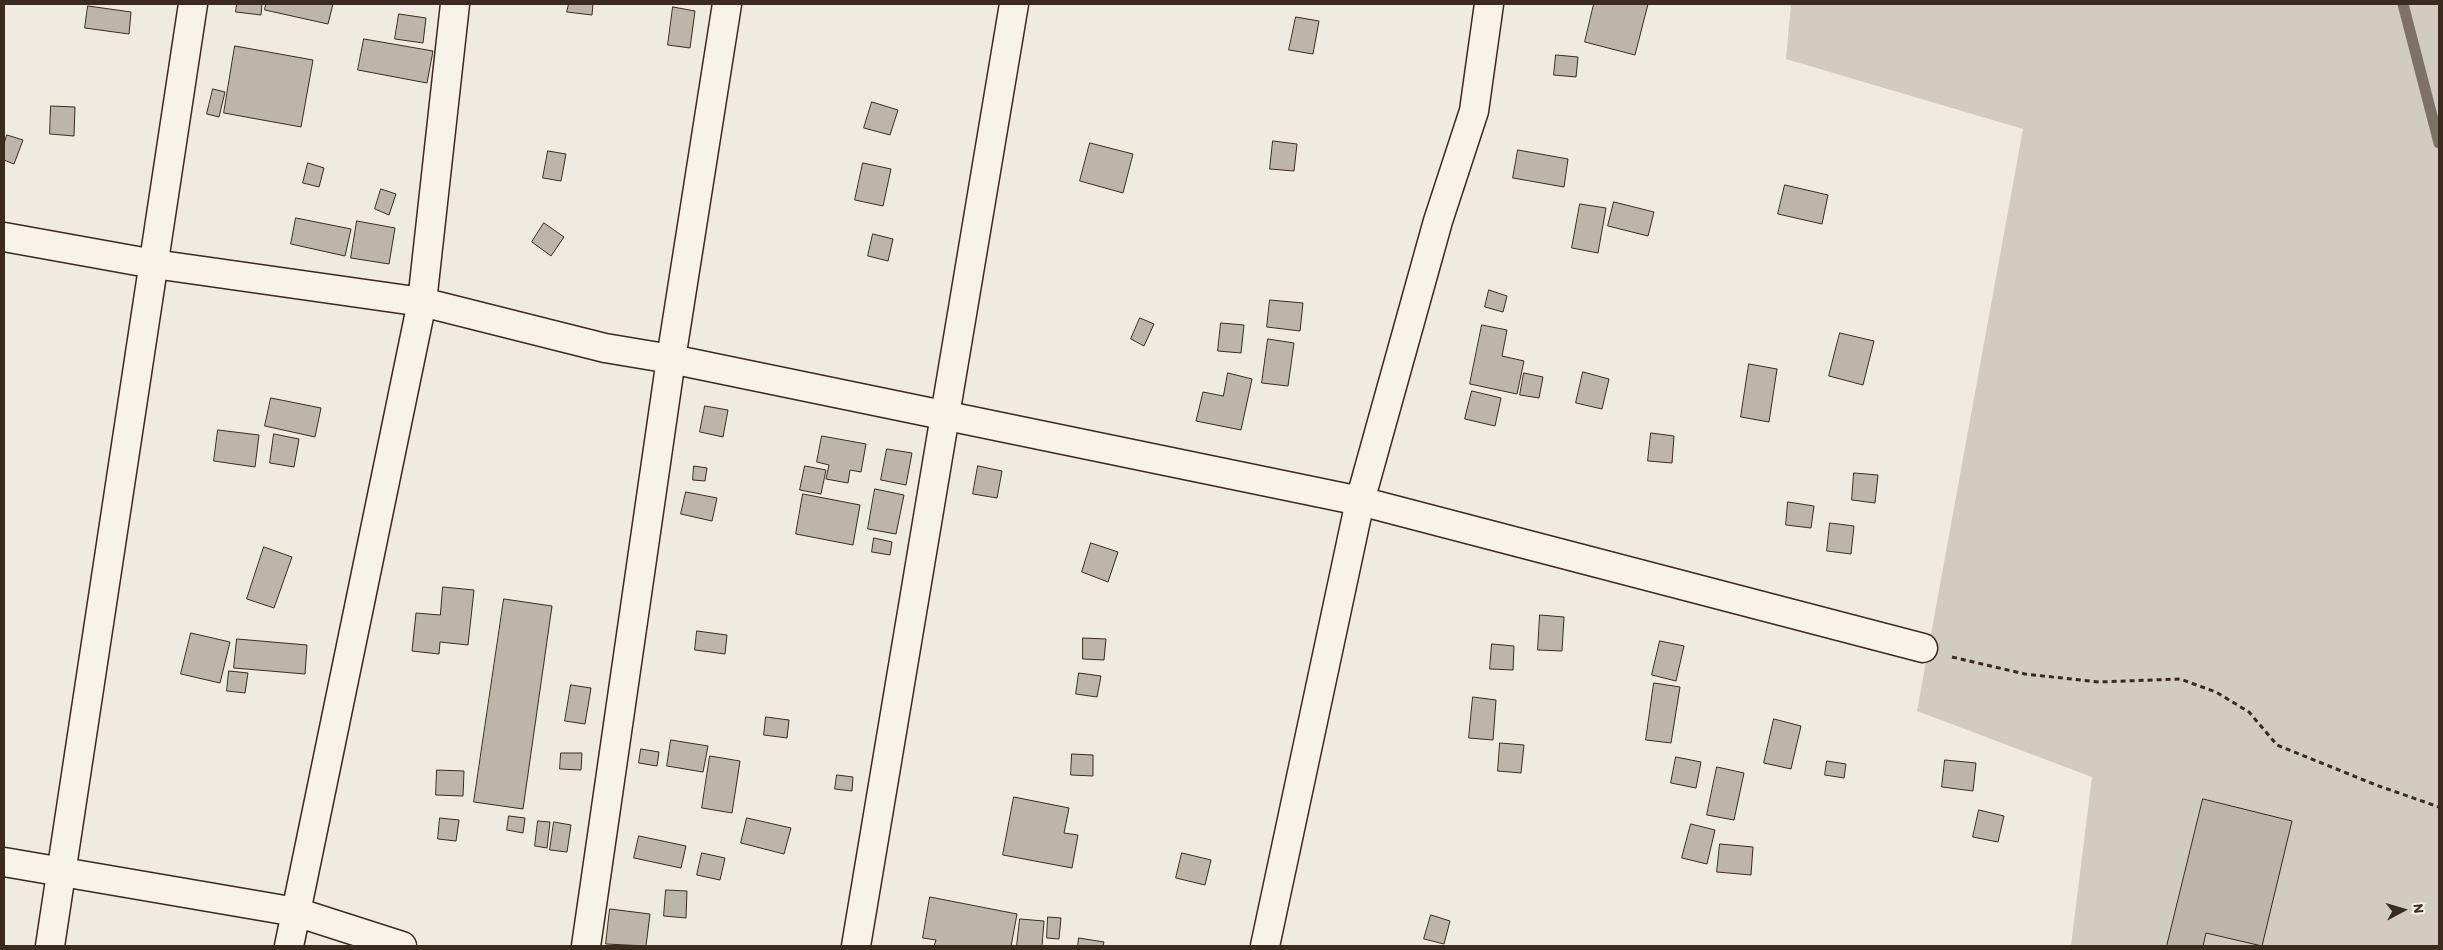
<!DOCTYPE html>
<html>
<head>
<meta charset="utf-8">
<style>
	body { margin:0 }
	#map { position:relative; width:2443px; height:950px; overflow:hidden; background:#efebe0; font-family:Itim,sans-serif }
	canvas { display:block }
	.frame { position:absolute; inset:0; border:5px solid #3b2a1e; pointer-events:none }
	.north { position:absolute; left:2378px; top:885px; width:50px; height:50px; -webkit-text-stroke:4px #f7f3e8; paint-order:stroke; rotate:84deg; font-size:14px; font-weight:700; line-height:20px; text-align:center; color:#3b2a1e }
	.north::after { content:''; display:block; margin:auto; width:18px; height:22px; background:#3b2a1e; clip-path:polygon(50% 0,100% 100%,50% 72%,0 100%) }
</style>
</head>
<body>
<div id="map">
<canvas width="2443" height="950"></canvas>
<div class="frame"></div>
<div class="north">N</div>
</div>
<script>
const context = document.querySelector('canvas').getContext('2d');
context.lineJoin = 'round';
function fillPath(path, color) {
  context.fillStyle = color;
  context.fill(path, 'evenodd');
}
function strokePath(path, color, width, dash) {
  context.strokeStyle = color;
  context.lineWidth = width;
  context.lineCap = dash ? 'butt' : 'round';
  context.setLineDash(dash || []);
  context.stroke(path);
}
const green = new Path2D(`
	M1791,4H2439V946H2071L2092,777L1917,711L2023,129L1786,59Z`);
const stream = new Path2D(`
	M2403,4L2439,143`);
const building = new Path2D(`
	M237,4H262L261,15L236,12Z
	M266,4H333L328,24L265,10Z
	M569,4H593L592,15L567,12Z
	M1594,4H1648L1635,55L1585,42Z
	M88,6L131,12L129,34L85,28Z
	M673,7L695,11L690,48L668,45Z
	M399,14L426,18L423,43L395,39Z
	M1296,17L1319,21L1313,54L1289,50Z
	M364,39L433,51L427,83L358,70Z
	M235,46L313,60L301,127L224,113Z
	M1556,55L1578,57L1576,77L1554,75Z
	M213,89L225,92L219,117L207,114Z
	M872,102L898,110L890,135L864,128Z
	M51,106L75,107L74,136L50,134Z
	M7,135L23,140L14,164L4,160V144Z
	M1273,141L1297,144L1294,171L1270,169Z
	M1090,143L1133,154L1123,193L1080,181Z
	M1518,150L1568,159L1564,187L1513,178Z
	M548,151L566,154L561,181L543,178Z
	M308,163L324,168L319,187L303,183Z
	M863,163L891,169L883,206L855,200Z
	M1785,185L1828,195L1822,224L1778,214Z
	M381,189L396,194L389,215L375,209Z
	M1614,202L1654,212L1648,236L1608,226Z
	M1580,204L1606,208L1598,253L1572,248Z
	M296,218L351,229L345,256L291,244Z
	M357,221L395,228L389,264L351,258Z
	M544,223L564,237L551,256L532,242Z
	M873,234L893,239L888,261L868,256Z
	M1489,290L1507,296L1503,312L1485,307Z
	M1270,300L1303,303L1300,331L1267,327Z
	M1140,318L1154,324L1144,346L1131,339Z
	M1221,323L1244,325L1241,353L1218,351Z
	M1482,325L1507,330L1502,356L1524,361L1517,394L1470,384Z
	M1840,333L1874,341L1863,385L1829,376Z
	M1268,339L1294,343L1288,386L1262,383Z
	M1749,364L1777,369L1769,422L1741,417Z
	M1583,372L1609,379L1602,409L1576,403Z
	M1228,373L1252,379L1241,430L1196,421L1203,392L1223,396Z
	M1524,373L1543,377L1539,398L1520,395Z
	M1472,391L1501,398L1495,426L1465,419Z
	M271,398L321,408L315,437L265,426Z
	M705,406L728,410L723,437L700,432Z
	M218,430L259,435L255,467L214,461Z
	M1651,433L1674,436L1672,463L1648,461Z
	M274,434L299,439L294,467L270,463Z
	M822,436L866,444L861,472L850,470L848,483L826,479L829,465L817,462Z
	M887,449L912,453L906,485L881,480Z
	M694,466L707,468L705,481L693,480Z
	M805,466L826,470L821,494L800,490Z
	M978,466L1002,471L997,498L973,494Z
	M1854,473L1878,475L1875,503L1852,500Z
	M875,489L904,495L896,534L868,529Z
	M686,492L717,498L712,521L681,514Z
	M803,494L860,505L853,545L796,534Z
	M1788,502L1814,506L1811,528L1786,525Z
	M1830,523L1854,526L1851,554L1827,551Z
	M874,538L892,542L890,555L872,552Z
	M1091,543L1118,552L1108,582L1082,572Z
	M264,547L292,557L274,608L247,599Z
	M443,587L474,590L468,645L440,642L439,654L412,651L416,613L440,615Z
	M504,599L552,606L523,809L474,802Z
	M1540,615L1564,617L1562,651L1538,650Z
	M697,631L727,635L725,654L695,650Z
	M191,633L230,642L220,683L181,674Z
	M1083,638L1106,639L1104,660L1083,659Z
	M237,639L307,645L305,674L234,668Z
	M1660,641L1684,646L1676,681L1652,675Z
	M1492,644L1514,646L1513,670L1490,669Z
	M229,671L248,673L245,693L227,691Z
	M1079,673L1101,676L1097,697L1076,694Z
	M1654,683L1680,687L1671,743L1646,740Z
	M571,685L591,688L585,724L565,721Z
	M1473,697L1496,700L1493,740L1469,738Z
	M766,717L789,720L787,738L764,735Z
	M1774,719L1801,726L1791,769L1764,763Z
	M671,740L708,746L703,772L667,766Z
	M1500,743L1524,745L1521,773L1498,771Z
	M641,749L659,752L657,766L639,763Z
	M561,753H582L581,770L560,769Z
	M1072,754L1093,755V776L1071,775Z
	M710,756L740,761L732,813L702,808Z
	M1676,757L1701,762L1696,788L1671,783Z
	M1945,760L1976,763L1973,791L1942,787Z
	M1827,761L1846,764L1844,778L1825,775Z
	M1717,767L1744,773L1734,820L1707,815Z
	M437,770L464,771L463,796L436,795Z
	M837,775L853,777L852,791L835,789Z
	M1014,797L1069,808L1064,833L1078,835L1072,868L1003,855Z
	M2203,799L2292,821L2262,946L2206,933L2203,946H2167Z
	M1979,810L2004,816L1998,842L1973,837Z
	M509,816L525,818L523,833L507,830Z
	M440,818L459,820L456,841L438,839Z
	M747,818L791,828L784,854L741,843Z
	M538,821L550,822L547,848L535,846Z
	M554,822L571,825L567,852L550,850Z
	M1691,824L1715,830L1707,864L1682,858Z
	M639,836L686,846L681,868L634,858Z
	M1720,844L1753,847L1751,875L1717,872Z
	M702,853L725,858L720,880L697,875Z
	M1182,853L1211,860L1205,885L1176,878Z
	M666,890L687,891L686,918L664,916Z
	M930,897L1017,914L1011,946H934L936,940L923,938Z
	M610,909L650,914L646,946L606,944Z
	M1431,915L1450,921L1444,944L1424,939Z
	M1048,917L1061,918L1059,939L1047,938Z
	M1020,919L1044,921L1042,946H1017Z
	M1079,938L1104,942L1103,946H1078Z`);
const path = new Path2D(`
	M1952,657L2025,674L2099,682L2180,679L2216,692L2249,712L2277,745L2376,785L2439,807`);
const minor = new Path2D(`
	M4,237L154,264L422,302L605,348L671,359L1360,501L1923,648
	M4,862L296,912L402,946
	M50,946L193,4
	M289,946L422,302L455,4
	M586,946L671,359L727,4
	M856,946L1014,4
	M1265,946L1360,501L1438,221L1474,111L1489,4`);
fillPath(green, '#d1cbc0');
strokePath(stream, '#7e7266', 11);
fillPath(building, '#bdb5aa');
strokePath(building, '#3b2a1e', 1);
strokePath(minor, '#3b2a1e', 31);
strokePath(path, '#3b2a1e', 3, [5, 4]);
strokePath(minor, '#f7f3e8', 28);
</script>
</body>
</html>
